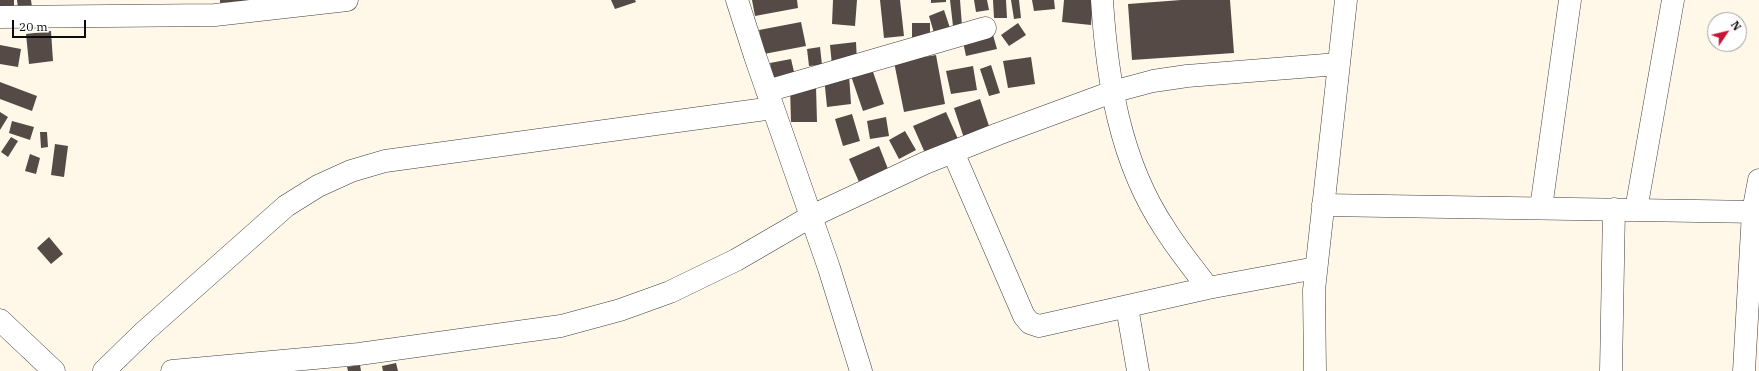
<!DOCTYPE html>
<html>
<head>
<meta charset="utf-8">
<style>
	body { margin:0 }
	#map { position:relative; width:1759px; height:371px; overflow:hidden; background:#fff8e9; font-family:"IBM Plex Serif",serif }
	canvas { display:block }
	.north { position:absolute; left:1707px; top:12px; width:40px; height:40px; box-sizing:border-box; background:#fff; border:1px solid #9d9d9d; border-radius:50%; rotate:55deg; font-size:11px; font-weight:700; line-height:16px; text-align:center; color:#0b0b0b }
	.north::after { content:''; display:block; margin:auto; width:14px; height:18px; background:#c91533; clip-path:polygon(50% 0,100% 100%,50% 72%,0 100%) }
	.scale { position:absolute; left:12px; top:20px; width:74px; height:18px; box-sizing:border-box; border:2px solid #0b0b0b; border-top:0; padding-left:5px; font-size:12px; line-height:14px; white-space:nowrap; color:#0b0b0b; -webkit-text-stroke:3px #fff; paint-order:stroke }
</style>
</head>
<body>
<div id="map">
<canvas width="1759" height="371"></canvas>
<div class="north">N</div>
<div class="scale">20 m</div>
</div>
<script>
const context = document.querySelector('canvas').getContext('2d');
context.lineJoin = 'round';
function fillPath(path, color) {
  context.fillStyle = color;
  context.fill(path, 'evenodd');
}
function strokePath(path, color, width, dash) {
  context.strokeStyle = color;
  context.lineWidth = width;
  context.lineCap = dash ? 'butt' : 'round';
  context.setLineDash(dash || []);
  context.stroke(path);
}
const building = new Path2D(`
	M0,0H14V8H0Z
	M17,0H31L32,7L18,8Z
	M220,0H253L220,3Z
	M611,0H635L636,2L615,9Z
	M752,0H797L798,8L755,16Z
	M833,0H857L855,26L832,24Z
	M880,0H900L904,36L884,38Z
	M931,0H946V2L931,3Z
	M950,0H960L962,26H953Z
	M974,0H987L989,10L976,12Z
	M993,0H1006L1007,18H994Z
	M1011,0H1019L1021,18L1014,19Z
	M1032,0H1054L1055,9L1034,11Z
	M1064,0H1093L1091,25L1062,22Z
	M1181,0H1230L1234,53L1132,60L1128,4Z
	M944,10L950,28L934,33L929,16Z
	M801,22L806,46L764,54L759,30Z
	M912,23H930V37H912Z
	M1018,23L1026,35L1009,46L1001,35Z
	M51,31L53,61L29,64L26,34Z
	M993,35L997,49L966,56L963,42Z
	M856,42L857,62L832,65L830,45Z
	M0,45L21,49L18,67L0,64Z
	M820,47L822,65L809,66L807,49Z
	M936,55L945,104L904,112L894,62Z
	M1031,57L1035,84L1008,88L1003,61Z
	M791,59L795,76L774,81L770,63Z
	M991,65L1000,93L989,96L980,69Z
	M871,66L884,104L863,111L850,73Z
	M973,66L977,90L951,94L946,71Z
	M849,75L851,104L827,107L824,77Z
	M0,82L37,96L32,111L0,99Z
	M790,87H816L817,122H791Z
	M980,99L990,129L964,138L954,108Z
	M0,112L8,117L0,130Z
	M946,112L958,139L925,153L913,126Z
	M852,114L860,141L843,146L835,119Z
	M886,117L889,136L870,139L867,121Z
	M12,121L34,127L30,140L9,133Z
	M905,131L916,150L899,159L889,140Z
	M40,132H47L48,147L41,148Z
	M11,137L18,141L8,157L1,152Z
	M55,144L68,146L64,177L51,175Z
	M879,146L888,169L859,182L849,159Z
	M30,154L40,158L36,174L25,171Z
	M49,237L63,254L51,264L37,248Z
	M396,363L398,371H383L382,366Z
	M360,365L361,371H348L347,367Z`);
const minor = new Path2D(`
	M737,0L755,56L829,268L861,371
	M1102,0C1107,79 1120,162 1165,229C1178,250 1194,269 1208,288
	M0,17L215,15L347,0
	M767,91L985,28
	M953,152L1024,316L1030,323L1039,326L1208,288L1316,268
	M1323,205L1759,212
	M1541,208L1570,0
	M1636,210L1673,0
	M1127,307L1138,371
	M0,320L54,371
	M104,371L144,332L286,206L318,186L351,171L385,161L773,108
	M172,371L359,354L561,326L620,310L670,292L736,260L810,217L925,163L998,134L1112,92L1153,81L1187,76L1338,64
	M1315,371L1314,290L1346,0
	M1611,371L1614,209
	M1744,371L1753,212L1759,180`);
fillPath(building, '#554a46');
strokePath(minor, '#3e3e3e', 23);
strokePath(minor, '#fff', 22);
</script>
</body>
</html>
